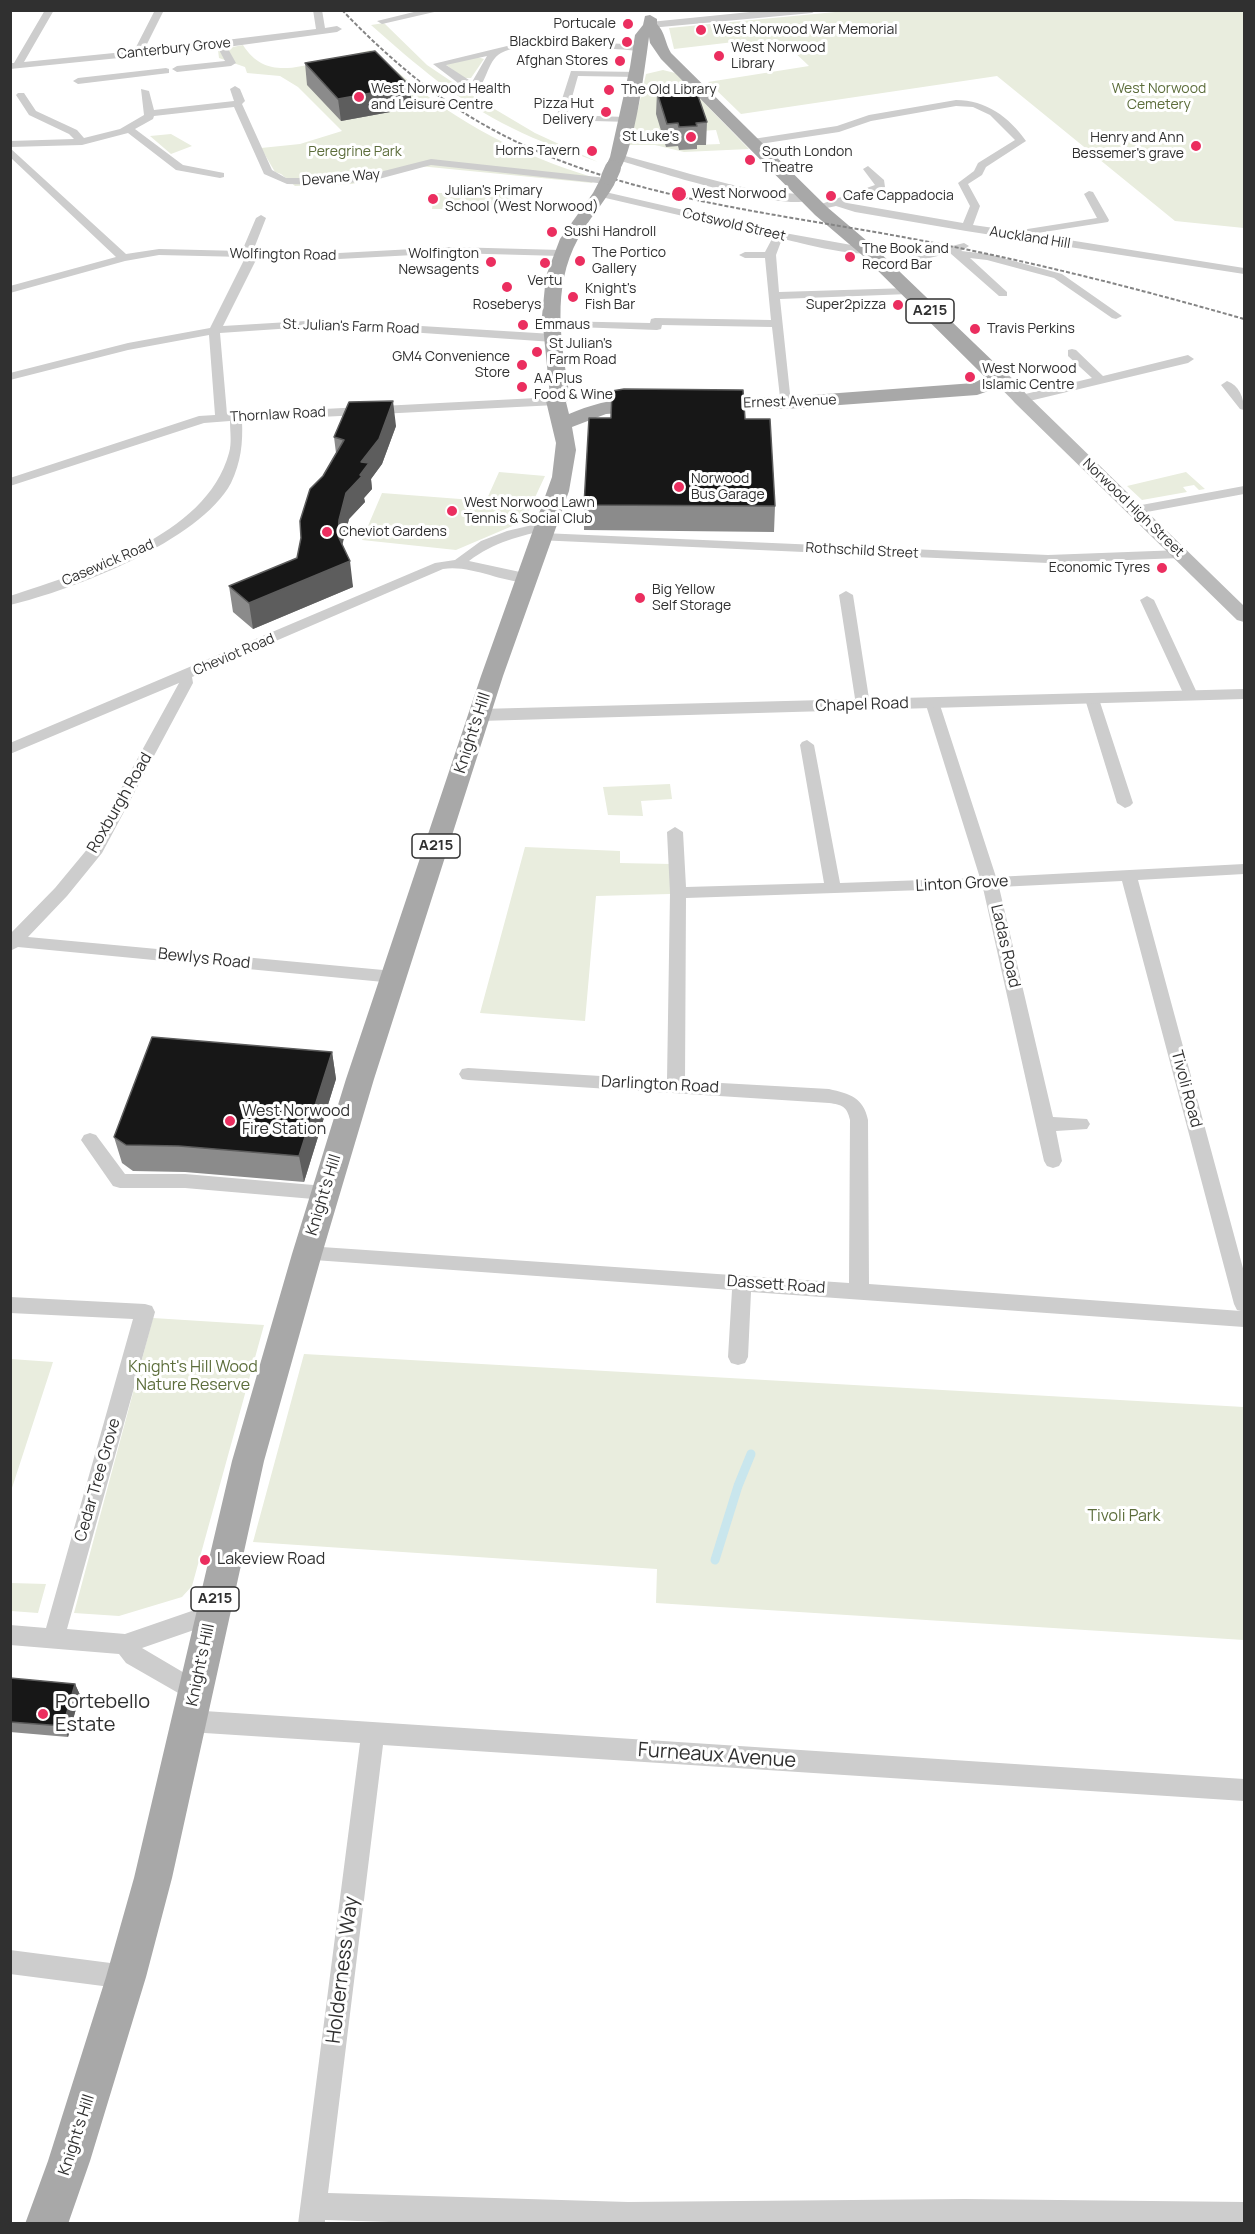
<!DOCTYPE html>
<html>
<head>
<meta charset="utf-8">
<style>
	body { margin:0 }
	#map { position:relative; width:1255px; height:2234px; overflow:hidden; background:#fff; font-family:Manrope,sans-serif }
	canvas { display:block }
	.frame { position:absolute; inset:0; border:12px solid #303030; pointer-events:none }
</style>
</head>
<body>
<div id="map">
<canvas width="1255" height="2234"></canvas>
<div class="frame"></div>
</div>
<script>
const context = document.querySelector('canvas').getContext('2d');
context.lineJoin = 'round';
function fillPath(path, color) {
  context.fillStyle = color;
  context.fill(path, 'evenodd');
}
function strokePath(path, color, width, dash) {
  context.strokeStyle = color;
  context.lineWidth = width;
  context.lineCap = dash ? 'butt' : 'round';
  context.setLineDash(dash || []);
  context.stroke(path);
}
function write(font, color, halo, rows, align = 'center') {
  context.font = font + ' Manrope,sans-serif';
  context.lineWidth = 6;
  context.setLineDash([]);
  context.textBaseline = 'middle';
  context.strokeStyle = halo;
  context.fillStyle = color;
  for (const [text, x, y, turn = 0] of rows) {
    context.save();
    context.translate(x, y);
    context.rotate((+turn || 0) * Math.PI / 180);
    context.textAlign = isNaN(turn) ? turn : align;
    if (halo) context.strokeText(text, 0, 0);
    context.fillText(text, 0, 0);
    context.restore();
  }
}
const green = new Path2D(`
	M856,10L1244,11V228L1175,221L997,76L741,114L708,82L809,66L788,46L745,52L734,42L674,49L669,28Z
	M384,23L427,65L476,98L535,133L598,162C569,151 539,142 512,128C459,102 415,64 371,25Z
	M243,45C262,75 289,70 319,62C336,58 354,54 371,50C377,59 390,66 399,73C458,124 520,155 595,178L592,183L419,166L352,184L295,186L281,174L275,172L261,148L300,144L342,131L298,87L280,76L247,73L245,67L219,58L218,50Z
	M477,57L484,59L471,78H464L445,64Z
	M663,70L675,73L749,149L684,152L655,145H625L638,109L646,74ZM716,130L720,144L695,145L679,150L678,146L701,131Z
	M171,134L192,146L171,154L150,136Z
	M434,193H511L510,209H432Z
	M499,472L545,476L524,521L456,550L362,540L382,493L486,501Z
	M1186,472L1205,489L1199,490L1194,485L1183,487L1187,492L1142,500L1127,486Z
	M670,784L672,799L641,801L643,816L608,815L603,787Z
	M525,847L620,851V863L672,864L670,894L596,896L585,1021L480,1013Z
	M153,1318L264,1325L192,1586L182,1597L119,1616L74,1613Z
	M304,1354L1244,1407V1640L656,1603L657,1569L253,1542Z
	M11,1359L53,1362L11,1491L10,1359Z
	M11,1583L46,1584L38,1613L11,1611Z`);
const stream = new Path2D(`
	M715,1560L738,1486L751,1454`);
const minor = new Path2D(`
	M45,10H54L24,62L134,51L155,10H164L144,50L316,29L313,10H322L325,28L337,26L342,29L337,32L227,47L236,63L231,66L177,72L172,69L177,66L225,61L218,48L10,69V63H14Z
	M422,10H443L382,24L377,21Z
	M536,39L641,45L646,48L641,51C608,49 528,38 501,53C486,61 487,87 472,94L467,91L469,87L462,86L433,64ZM487,56L472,82L446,65Z
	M166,68L169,69V73L78,84L73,81L78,78Z
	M571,71L640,72V76L637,77L578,76L567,115L626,117L630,118V122L557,120L556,118Z
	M235,86L240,89L245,101L242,104L272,170L286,178H331L364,176L431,159L607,178L612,181L607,184L431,165L375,180L331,185L287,184L264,174L234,107L154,116L153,119L135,129L183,165L224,173V177L220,178L176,170L128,133L82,145L10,147V141L74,139L69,134L29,115L16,95L18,93H24L36,111L77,130L84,138L120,129L144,115L141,89L149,91L154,110L234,101L230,89Z
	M956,100C986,100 1009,117 1026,141L986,167L982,175L968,184L980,206L973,225L1015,231L1097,218L1084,194L1089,191L1093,192L1109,220L1108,222L1031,234L1244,268V274L966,231L855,212L836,206L818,210L813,207L875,185L863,169L868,166L884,180L885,187L847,203L963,223L970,206L958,183L974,171L978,163L1015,140L990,115L973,107L956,106L871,121L839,132L753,145L748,142L753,139L837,126L869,115Z
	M10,148L126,254L159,249L242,251L256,218L261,215L266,218L253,251L339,253L451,247L561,250L567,253L561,256L451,253L339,259L255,257L256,260L223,326L322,320L553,334L559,338L553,342L322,326L220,333L227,414L556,397L562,401L556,405L242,421C243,443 241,462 231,483C200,541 73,590 10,605V596C84,571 206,538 229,453C232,443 230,432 230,421L204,423L10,486V478L199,416L215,415L209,335L128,350L10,380V373L128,343L210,328L244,260V257L159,255L125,261L10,293V286L116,257L10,157Z
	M618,154C667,167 715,182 765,192C777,194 807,192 814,198C792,216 646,168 614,159L613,157Z
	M601,191L779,232L868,248L874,251C861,260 800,242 782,239L776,255L779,292L909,288L915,291L909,294L780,299L791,403L789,406H781L772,327L662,325L661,329L657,330L549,326V322L553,321L650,323L651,319L655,318L771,320L765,258H745L739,255L745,252H765L773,237L597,196L596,194Z
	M964,243L969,246L961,251L988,254L1062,274L1122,316L1116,319L1112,318L1054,278L987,260L970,258L1007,292V296H999L950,253L884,269L878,266L880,264Z
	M1072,349L1076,350L1103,376L1188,355L1194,359L1188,363L1021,403L1017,402V396L1092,378L1068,356V350Z
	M1227,381C1239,385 1244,398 1244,410L1240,409L1221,385Z
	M1244,486V494L1136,514L1129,510L1136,506Z
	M545,522L550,523L552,526L550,529C520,536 494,542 469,561L534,575L536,578L534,581C509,587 474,564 443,569L192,677L193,683L102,853L67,896L28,937L394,971L400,973L402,977L400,981L394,983L18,947L10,951V934L55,888L89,847L179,683L10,754V743L435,563L455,560L481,541L507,531Z
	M542,533L1048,555L1181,550L1188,554L1181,558L1048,563L537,540L535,537Z
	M846,591L853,595L870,705L863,709L856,705L839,595Z
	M1147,596L1154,600L1198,695L1196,698L1191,699L1184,695L1140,600Z
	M1092,695L1099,699L1133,803L1130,806L1125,808L1117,803L1085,699Z
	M932,698L939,702L996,877L1244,864V874L1138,880L1244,1272V1327L751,1292L748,1357L745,1363L738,1365L731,1363L728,1357L732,1290L300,1259L297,1254L300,1249L307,1246L849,1283L850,1120C847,1106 842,1105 829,1103L468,1080L462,1079L459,1074L462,1069L468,1068L667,1080L670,893L667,832L675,827L683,832L686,887L824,883L800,745L802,742L807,740L814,745L840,883L980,878L925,702ZM1122,881L1234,1304L1237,1310L1241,1311L869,1284L868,1120C863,1097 850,1094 829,1089L685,1081L686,898L983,888L1044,1161L1047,1166L1053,1168L1059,1166L1062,1161L1056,1131L1087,1129L1090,1124L1087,1119L1053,1117L999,887Z
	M90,1133L96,1135L125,1174H185L325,1186L332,1188L334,1193L332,1198L325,1200L185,1188H120L113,1186L81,1140L84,1135Z
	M10,1297L145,1304L152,1306L155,1312L67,1629L125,1634L212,1604L220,1607L223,1614L220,1621L142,1648L203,1684L206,1691L203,1698L195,1702L187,1698L126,1663L119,1654L10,1645V1625L46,1628L133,1319L10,1313Z
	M189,1710L1244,1779V1801L383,1745L328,2193L628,2202L965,2199L1244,2202V2224H456L325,2220V2224H298L360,1743L189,1732L181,1729L178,1721L181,1713Z
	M10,1950L126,1965L135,1968L138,1977L135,1986L126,1989L10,1974Z`);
const tertiary = new Path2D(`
	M770,10H817L812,13L650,28L644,25L650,22Z
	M1244,689V699L480,721L473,719L471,715L473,711L480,709Z`);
const secondary = new Path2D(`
	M992,366C1007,370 1018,384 1027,395L1244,606V622L1237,620L1015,403C1005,391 993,383 984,371L986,367Z`);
const primary = new Path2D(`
	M650,15L657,19V24C665,32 665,43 671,53L827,207L874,247L999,367L1005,377L1000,387L977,395L785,409L699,408L696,404L699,400L706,398L785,397L974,383L985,377L862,255L815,215L661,59L650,43L649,37C645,67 635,148 619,171H607L605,168L610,157L630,67L635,35L643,25L645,16Z
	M609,172L617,177L614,185C603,204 588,220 578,239C551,288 561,344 570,397L566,402L569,414C594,403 630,394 658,401L661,405L658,409L651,411L606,414L572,427L576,450L569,491L503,676L374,1079L322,1254L264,1461L172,1878L146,1977L90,2161L68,2224H25L48,2161L106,1977L134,1878L232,1461L292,1254L346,1079L481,676L552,477L556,443L546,401L550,396L542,316L546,276L560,239L593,193L603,174Z`);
const rail = new Path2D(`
	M342,10C388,58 439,102 499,133C625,199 770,212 908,238C1021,259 1133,287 1244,319`);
const primaryBridge = new Path2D(`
	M609,177L613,168`);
const wall = new Path2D(`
	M305,63L410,86L412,108L341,121L307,85Z
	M657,92L707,122L706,145H697V149L679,150L678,146L666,147L656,114Z
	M745,419L775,506L774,532L584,530V505Z
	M396,426L382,464L371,479L372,489L364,498L365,502L349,519L342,544L353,587L253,629L233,612L229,586L297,558L323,476L336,453L334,437Z
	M332,1052L336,1079L304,1182L185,1172L133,1171L122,1163L114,1137Z
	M10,1678L75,1684L80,1695L68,1737L10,1732Z`);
const shadedWall = new Path2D(`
	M410,86L412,108L341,121L338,99Z
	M393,401L396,426L382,464L371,479L372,489L364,498L365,502L349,519L342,546L338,536L339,520L346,493L361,462Z
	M350,561L353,587L253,629L249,603Z
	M332,1052L336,1079L304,1182L299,1156Z
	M75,1684L80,1695L68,1737L63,1726Z`);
const building = new Path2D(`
	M375,51L410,86L338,99L305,63Z
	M696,90L707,122L696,123L697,126L679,127L678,123L667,124L657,92Z
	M624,389L743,390L745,419H770L775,506L584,505L589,418H611L612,391Z
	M393,401L379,439L361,462L369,463L360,475L362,476L346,493L339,520L338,536L350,561L249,603L229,586L297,558L301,538L300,521L310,489L323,476L344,440L334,437L349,402Z
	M152,1037L332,1052L299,1156L179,1146L126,1145L114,1137Z
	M10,1678L75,1684L63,1726L10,1722Z`);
const markers = [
	[628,24,6,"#eb2e5f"],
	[701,30,6,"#eb2e5f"],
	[627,42,6,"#eb2e5f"],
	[719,56,6,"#eb2e5f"],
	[620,61,6,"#eb2e5f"],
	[609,90,6,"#eb2e5f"],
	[359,97,6,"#eb2e5f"],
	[606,112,6,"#eb2e5f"],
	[691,137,6,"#eb2e5f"],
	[1196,146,6,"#eb2e5f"],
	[592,151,6,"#eb2e5f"],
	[750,160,6,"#eb2e5f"],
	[679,194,8,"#eb2e5f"],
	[831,196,6,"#eb2e5f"],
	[433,199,6,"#eb2e5f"],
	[552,232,6,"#eb2e5f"],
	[850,257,6,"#eb2e5f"],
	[580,261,6,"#eb2e5f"],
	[491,262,6,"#eb2e5f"],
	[545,263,6,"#eb2e5f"],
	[507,287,6,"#eb2e5f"],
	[573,297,6,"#eb2e5f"],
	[898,305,6,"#eb2e5f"],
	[523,325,6,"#eb2e5f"],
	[975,329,6,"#eb2e5f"],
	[537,352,6,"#eb2e5f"],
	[522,365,6,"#eb2e5f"],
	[970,377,6,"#eb2e5f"],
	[522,387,6,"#eb2e5f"],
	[679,487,6,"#eb2e5f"],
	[452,511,6,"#eb2e5f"],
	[327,532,6,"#eb2e5f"],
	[1162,568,6,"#eb2e5f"],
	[640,598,6,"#eb2e5f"],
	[230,1121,6,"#eb2e5f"],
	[205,1560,6,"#eb2e5f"],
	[43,1714,6,"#eb2e5f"]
];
const farPoinames = [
	["Portucale",616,24,"right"],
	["West Norwood War Memorial",713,30],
	["Blackbird Bakery",615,42,"right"],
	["West Norwood",731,48],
	["Library",731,64],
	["Afghan Stores",608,61,"right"],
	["West Norwood Health",371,89],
	["and Leisure Centre",371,105],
	["The Old Library",621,90],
	["Pizza Hut",594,104,"right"],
	["Delivery",594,120,"right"],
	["St Luke's",679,137,"right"],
	["Henry and Ann",1184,138,"right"],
	["Bessemer's grave",1184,154,"right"],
	["Horns Tavern",580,151,"right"],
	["South London",762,152],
	["Theatre",762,168],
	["Julian's Primary",445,191],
	["School (West Norwood)",445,207],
	["West Norwood",692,194],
	["Cafe Cappadocia",843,196],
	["Sushi Handroll",564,232],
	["The Book and",862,249],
	["Record Bar",862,265],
	["The Portico",592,253],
	["Gallery",592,269],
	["Wolfington",479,254,"right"],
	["Newsagents",479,270,"right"],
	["Vertu",545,281,"center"],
	["Knight's",585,289],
	["Fish Bar",585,305],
	["Roseberys",507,305,"center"],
	["Super2pizza",886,305,"right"],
	["Emmaus",535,325],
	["Travis Perkins",987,329],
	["St Julian's",549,344],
	["Farm Road",549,360],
	["GM4 Convenience",510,357,"right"],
	["Store",510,373,"right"],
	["West Norwood",982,369],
	["Islamic Centre",982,385],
	["AA Plus",534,379],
	["Food & Wine",534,395],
	["Norwood",691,479],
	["Bus Garage",691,495],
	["West Norwood Lawn",464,503],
	["Tennis & Social Club",464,519],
	["Cheviot Gardens",339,532],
	["Economic Tyres",1150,568,"right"],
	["Big Yellow",652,590],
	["Self Storage",652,606]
];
const farStreetnames = [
	["Canterbury Grove",174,49,-6],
	["Devane Way",341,178,-5],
	["Cotswold Street",734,225,13],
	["Auckland Hill",1030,238,9],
	["Wolfington Road",283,255,1],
	["St. Julian's Farm Road",351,327,2],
	["Ernest Avenue",790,402,-2],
	["Thornlaw Road",278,415,-3],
	["Norwood High Street",1133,508,44],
	["Rothschild Street",862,551,3],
	["Casewick Road",108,563,-23],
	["Cheviot Road",234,655,-23]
];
const farParknames = [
	["West Norwood",1159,89],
	["Cemetery",1159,105],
	["Peregrine Park",355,152]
];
const shields = [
	[930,311,48],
	[436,846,48],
	[215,1599,48]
];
const shieldNames = [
	["A215",930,311],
	["A215",436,846],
	["A215",215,1599]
];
const streetNames = [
	["Chapel Road",862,705,-2],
	["Knight's Hill",473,733,-72],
	["Roxburgh Road",120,803,-60],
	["Linton Grove",962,884,-3],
	["Ladas Road",1005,946,77],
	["Bewlys Road",204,959,6],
	["Darlington Road",660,1085,3],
	["Tivoli Road",1186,1089,75],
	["Knight's Hill",324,1195,-73],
	["Dassett Road",776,1285,4],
	["Cedar Tree Grove",98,1480,-74],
	["Knight's Hill",201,1665,-78],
	["Knight's Hill",77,2135,-72]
];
const poiNames = [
	["West Norwood",242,1112],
	["Fire Station",242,1130],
	["Lakeview Road",217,1560]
];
const parkNames = [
	["Knight's Hill Wood",193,1368],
	["Nature Reserve",193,1386],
	["Tivoli Park",1124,1517]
];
const nearPoinames = [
	["Portebello",55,1702],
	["Estate",55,1725]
];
const nearStreetnames = [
	["Furneaux Avenue",717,1756,4],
	["Holderness Way",343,1970,-83]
];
fillPath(green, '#e9edde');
strokePath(stream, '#c9e6ed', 9);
fillPath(minor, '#cdcdcd');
fillPath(tertiary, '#cdcdcd');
fillPath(secondary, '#bababa');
fillPath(primary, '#a8a8a8');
strokePath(rail, '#858585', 2, [4, 2]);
strokePath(primaryBridge, '#a8a8a8', 16);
fillPath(wall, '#8b8b8b');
fillPath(shadedWall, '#5d5d5d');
fillPath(building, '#171717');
strokePath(building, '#5d5d5d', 1.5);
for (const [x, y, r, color] of markers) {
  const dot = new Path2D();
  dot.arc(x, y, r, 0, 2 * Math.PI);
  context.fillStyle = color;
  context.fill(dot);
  strokePath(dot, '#fff', 2);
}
write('14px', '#303030', '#fff', farPoinames, 'left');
write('14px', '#303030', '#fff', farStreetnames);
write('14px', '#5c6d3b', '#fff', farParknames);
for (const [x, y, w] of shields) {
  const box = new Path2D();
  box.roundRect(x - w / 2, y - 12, w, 24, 4.5);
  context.fillStyle = '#fff';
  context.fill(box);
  strokePath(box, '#303030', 1.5);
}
write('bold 15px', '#303030', null, shieldNames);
write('16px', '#303030', '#fff', streetNames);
write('16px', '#303030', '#fff', poiNames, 'left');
write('16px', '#5c6d3b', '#fff', parkNames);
write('20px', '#303030', '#fff', nearPoinames, 'left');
write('20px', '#303030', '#fff', nearStreetnames);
</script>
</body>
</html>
